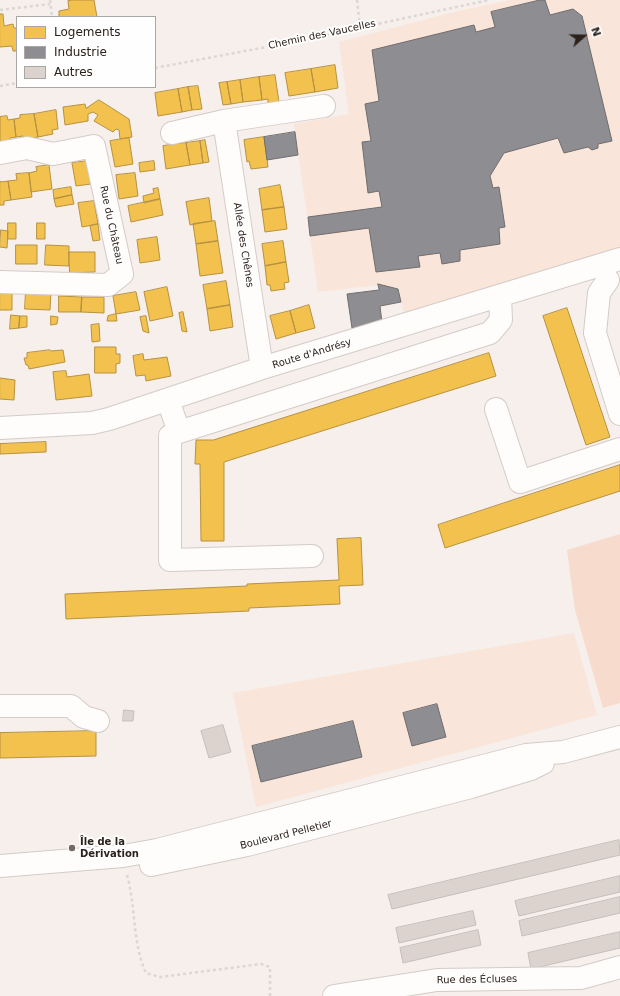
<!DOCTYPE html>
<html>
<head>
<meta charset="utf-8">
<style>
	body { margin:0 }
	#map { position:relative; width:620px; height:996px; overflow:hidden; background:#f6efeb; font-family:"DejaVu Sans",sans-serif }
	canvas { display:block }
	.legend { position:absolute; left:16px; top:16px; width:140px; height:72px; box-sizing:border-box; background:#fefefe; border:1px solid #aaa6a3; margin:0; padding:5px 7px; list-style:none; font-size:12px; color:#2c211b }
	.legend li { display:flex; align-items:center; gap:8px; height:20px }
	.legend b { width:20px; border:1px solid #aaa6a3 }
	.north { position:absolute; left:564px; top:16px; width:40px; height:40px; -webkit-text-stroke:3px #fefefe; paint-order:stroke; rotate:70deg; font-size:11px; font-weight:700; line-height:16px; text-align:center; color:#2c211b }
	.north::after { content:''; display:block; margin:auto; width:14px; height:18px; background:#2c211b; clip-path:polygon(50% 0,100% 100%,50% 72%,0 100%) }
</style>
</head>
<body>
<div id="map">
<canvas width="620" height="996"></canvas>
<ul class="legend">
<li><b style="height:11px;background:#f2c14e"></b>Logements</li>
<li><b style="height:11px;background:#8d8d92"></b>Industrie</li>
<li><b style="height:11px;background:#dcd3ce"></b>Autres</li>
</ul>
<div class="north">N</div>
</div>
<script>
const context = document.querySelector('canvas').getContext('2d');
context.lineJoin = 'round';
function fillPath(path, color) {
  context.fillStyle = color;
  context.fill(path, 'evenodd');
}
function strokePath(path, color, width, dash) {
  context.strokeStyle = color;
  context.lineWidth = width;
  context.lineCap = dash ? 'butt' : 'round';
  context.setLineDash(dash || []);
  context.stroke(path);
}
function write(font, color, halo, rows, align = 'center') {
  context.font = font + ' "DejaVu Sans",sans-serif';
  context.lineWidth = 4;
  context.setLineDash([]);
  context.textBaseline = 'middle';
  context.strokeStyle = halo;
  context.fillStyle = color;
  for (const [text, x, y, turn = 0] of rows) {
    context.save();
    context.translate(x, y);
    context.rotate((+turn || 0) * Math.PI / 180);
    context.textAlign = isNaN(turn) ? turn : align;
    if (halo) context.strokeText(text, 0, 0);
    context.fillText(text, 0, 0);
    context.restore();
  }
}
const built = new Path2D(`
	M510,0H620V249L404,314L398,289L378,285L318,292L294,124L349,114L339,42L458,11Z
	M574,633L597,715L256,807L233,693Z`);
const green = new Path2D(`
	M620,534V703L603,708L575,610L567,550Z`);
const homes = new Path2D(`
	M73,0H94L97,17H59V11L69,9L68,1Z
	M0,14H3L4,26L13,24L14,28H17V51H13L12,46L0,47Z
	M335,65L338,88L315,92L311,69Z
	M311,69L315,92L289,96L285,73Z
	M275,75L279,102L268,104V99L262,100L259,77Z
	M259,77L262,100L243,102L240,80Z
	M240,80L243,102L231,104L227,82Z
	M227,82L231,104L223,105L219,83Z
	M198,86L202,109L192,110L188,87Z
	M188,87L192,110L182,112L178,89Z
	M178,89L182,112L158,116L155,93Z
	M99,100L129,119L132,137L120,139L119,130L116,129L113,132L94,121L98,115L93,112L88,114V121L65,125L63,107L85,104L86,108Z
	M56,110L58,129L52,130L53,134L38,137L34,114Z
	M34,114L38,137L24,139L23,136L16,137L14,119L20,118V115Z
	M7,116L8,120L14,119L16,137L10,138V141L0,143V117Z
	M264,137L268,167L251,169L249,161L247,162L244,140Z
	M129,138L133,164L115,167L110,141Z
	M205,140L209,162L203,163L200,141Z
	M200,141L203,163L190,165L186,143Z
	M186,143L190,165L166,169L163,146Z
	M88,161L91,184L76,186L72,163Z
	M154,161L155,170L140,172L139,163Z
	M49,165L52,189L31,192L29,173L37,171L36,167Z
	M29,173L32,197L11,200L8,181L17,180L16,174Z
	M135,173L138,196L119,199L116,175Z
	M0,181L1,182L8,181L11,200L4,201V205H0Z
	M280,185L284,207L262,210L259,189Z
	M71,187L72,195L54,199L53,190Z
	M158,188L160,199L144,203L143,196L154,193L153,189Z
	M72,195L74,204L56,207L54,199Z
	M209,198L212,221L190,225L186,202Z
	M160,199L163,215L131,222L128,206Z
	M94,201L98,224L82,227L78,203Z
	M284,207L287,229L265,232L262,210Z
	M215,221L218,241L196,244L193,224Z
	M8,223H16V239H8Z
	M37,223H45V239H37Z
	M98,224L100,240L93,241L90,226Z
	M1,230L8,231L7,248L0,247Z
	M157,237L160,260L140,263L137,240Z
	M218,241L223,273L200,276L196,244Z
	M283,241L286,262L265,266L262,244Z
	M16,245H37V264H16Z
	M46,245L69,246V266L45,265Z
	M69,252H95V272L70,273Z
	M286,262L289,282L284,283L285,289L271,291L270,285H267L265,266Z
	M226,281L230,305L207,309L203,285Z
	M167,287L173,316L150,321L144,292Z
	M26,290L51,291L50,310L25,309Z
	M0,292H12V310H0Z
	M136,292L140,310L116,314L113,296Z
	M59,296L82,297L81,312H59Z
	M82,297H104V313L81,312Z
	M230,305L233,327L210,331L207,309Z
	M309,305L315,328L296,333L290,311Z
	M567,308L610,437L586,445L543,316Z
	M290,311L296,333L276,339L270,316Z
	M183,312L187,332L182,331L179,313Z
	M116,314L117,321H107L108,316Z
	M11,315L20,316L19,328L10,329Z
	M20,316H27V327L19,328Z
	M51,316L58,317L57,324L51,325Z
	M146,316L149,333L143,331L140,317Z
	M99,324L100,341L92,342L91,325Z
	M95,347H116V354H120V363L116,364V373H95Z
	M50,350L51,351L63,350L65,362L29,369L28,365H26L24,358H27V353Z
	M489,353L496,376L224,462V541H201L200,464H195L196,440H213Z
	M143,354L144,360L167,357L171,376L146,381L145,375L136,376L133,356Z
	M66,371L67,377L89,374L92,396L56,400L53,372Z
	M0,378L15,380L14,400L0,399Z
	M46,442V452L0,454V444Z
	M620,465V491L445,548L438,525Z
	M361,538L363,585L339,586L340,604L249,608V611L66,619L65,594L247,586V584L339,580L337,539Z
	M96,731V756L0,758V733Z`);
const industry = new Path2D(`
	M540,0H545L550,15L573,9L582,16L612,141L598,144V148L592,150L588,147L564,153L558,138L504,153L490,176L493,188L499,187L505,227L499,228L500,244L460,250V261L442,264L440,253L418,256L420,267L376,272L369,228L310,236L308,217L382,207L379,191L368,193L362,142L371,141L365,104L379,101L372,50L474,25L476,32L495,27L491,12Z
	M295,132L298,155L267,160L264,137Z
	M378,284L398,289L401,302L380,306L382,323L352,328L347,294L379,290Z
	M437,704L446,737L412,746L403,713Z
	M353,721L362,757L261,782L252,746Z`);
const building = new Path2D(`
	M124,710L134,711L133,721H123Z
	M223,725L231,752L209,758L201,731Z
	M619,840L620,855L392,909L388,895Z
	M620,876V892L519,916L515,901Z
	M620,897V913L522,936L519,921Z
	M473,911L476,925L399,943L396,928Z
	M478,930L481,945L403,963L400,948Z
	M620,932V948L531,969L528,953Z`);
const path = new Path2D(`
	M50,0L52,17
	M357,0L360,27
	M0,10L50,4
	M155,68L298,41L489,0
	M0,86L17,83
	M127,875C136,907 132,942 146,973L160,977L261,964L270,967V996`);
const minor = new Path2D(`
	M172,133L224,121
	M0,153L27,148L53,154L94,146L122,274L108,285L0,282
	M608,280L599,293L595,333L620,414
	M262,368L224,121L324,106
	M168,400L179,432L170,436V560L312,556
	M496,409L520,482L620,449
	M0,428L92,423L109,419L262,368L620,259
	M179,432L490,333L501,320L500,297
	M0,706H71L84,717L98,721
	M334,996L437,980L581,978L620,967`);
const major = new Path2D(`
	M151,865L247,845L471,787L531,769L543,763
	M0,866L123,856L157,850L526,755L563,752L620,737`);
const markers = [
	[72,848,4,"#736964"]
];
const streetNames = [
	["Chemin des Vaucelles",322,35,-12],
	["Rue du Château",111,225,78],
	["Allée des Chênes",243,245,81],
	["Route d'Andrésy",312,354,-17],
	["Boulevard Pelletier",286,835,-14],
	["Rue des Écluses",477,980,-1]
];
const poiNames = [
	["Île de la",80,842],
	["Dérivation",80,854]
];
fillPath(built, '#f9e5da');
fillPath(green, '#f7dcce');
fillPath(homes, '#f2c14e');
strokePath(homes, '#b7913f', 1);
fillPath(industry, '#8d8d92');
strokePath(industry, '#706d6e', 1);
fillPath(building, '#dcd3ce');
strokePath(building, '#c6beb8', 1);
strokePath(minor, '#d4cbc7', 24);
strokePath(major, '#d4cbc7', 24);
strokePath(path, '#dad7d6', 2.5, [3, 3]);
strokePath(minor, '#fefdfc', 22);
strokePath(major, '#fefdfc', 22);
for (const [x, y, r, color] of markers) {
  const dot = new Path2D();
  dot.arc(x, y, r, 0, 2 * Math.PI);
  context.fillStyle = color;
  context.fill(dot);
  strokePath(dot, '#fefefe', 1.5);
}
write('10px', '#2c211b', '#fefefe', streetNames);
write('bold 10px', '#2c211b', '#fefefe', poiNames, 'left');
</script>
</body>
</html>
